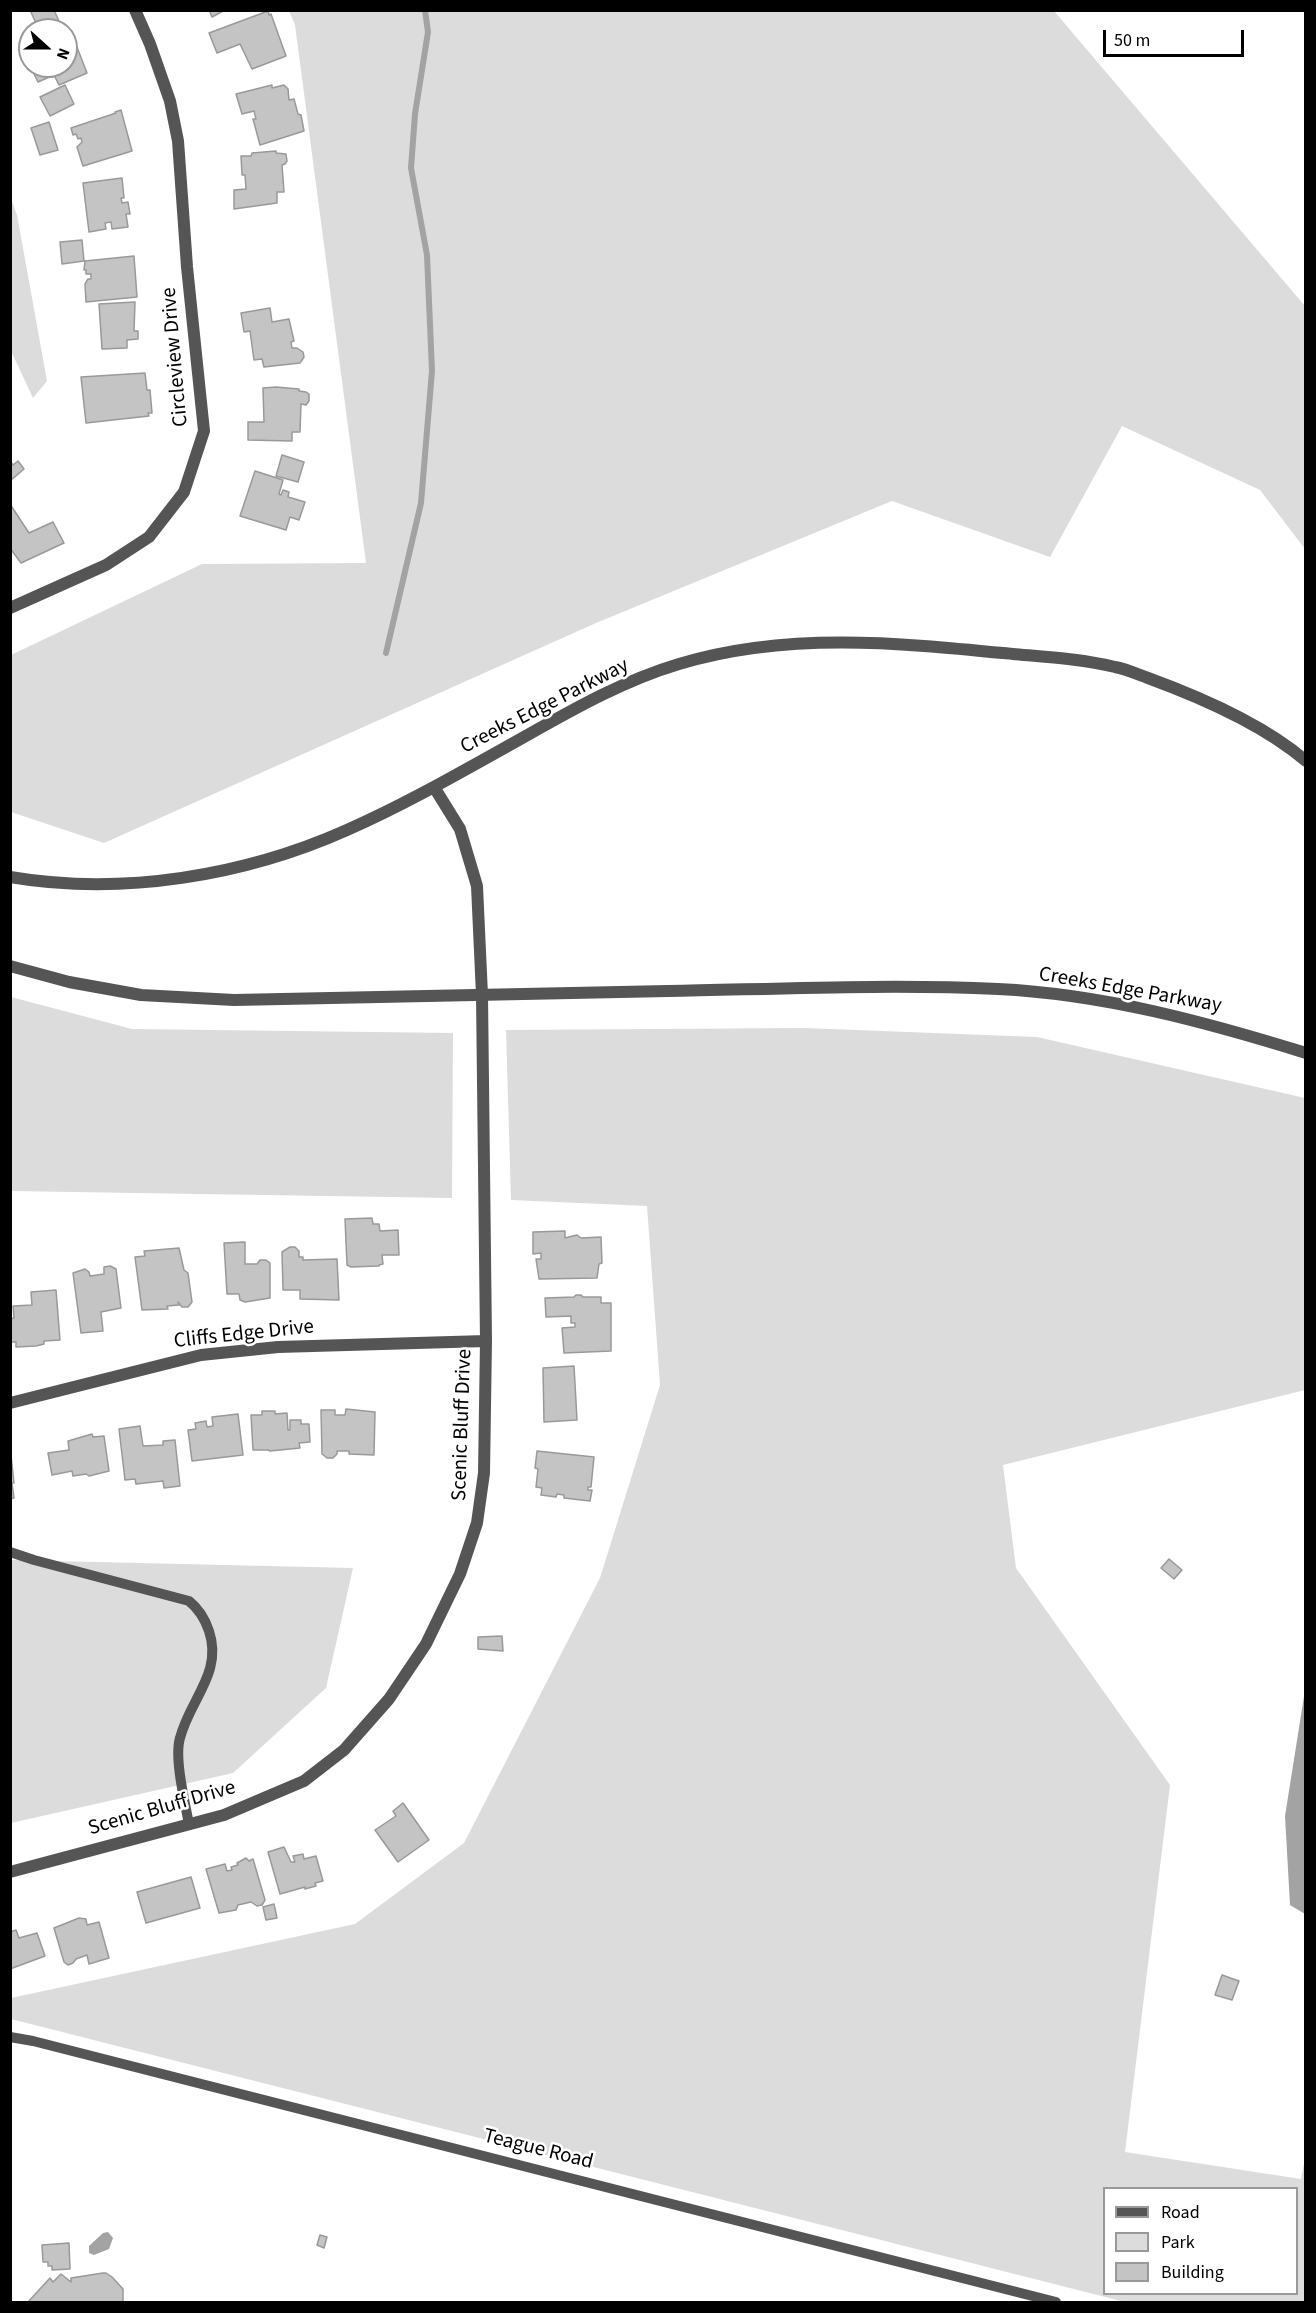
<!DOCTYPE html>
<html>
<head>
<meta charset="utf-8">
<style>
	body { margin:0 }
	#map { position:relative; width:1316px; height:2313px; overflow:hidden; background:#fff; font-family:"Source Sans 3",sans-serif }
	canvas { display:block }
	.frame { position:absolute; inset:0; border:12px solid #000; pointer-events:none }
	.legend { position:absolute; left:1103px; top:2187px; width:195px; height:108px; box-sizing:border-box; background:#fff; border:2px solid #999; margin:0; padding:8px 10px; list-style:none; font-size:18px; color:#000 }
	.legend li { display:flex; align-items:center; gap:12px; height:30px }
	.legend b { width:30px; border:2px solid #999 }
	.north { position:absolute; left:18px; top:18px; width:60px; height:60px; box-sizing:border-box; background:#fff; border:2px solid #999; border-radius:50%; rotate:111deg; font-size:16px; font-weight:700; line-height:24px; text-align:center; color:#000 }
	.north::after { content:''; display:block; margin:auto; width:21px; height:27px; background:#000; clip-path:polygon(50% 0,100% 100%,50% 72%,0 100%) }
	.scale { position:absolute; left:1103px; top:30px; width:141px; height:27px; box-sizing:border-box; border:3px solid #000; border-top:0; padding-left:8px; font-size:18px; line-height:21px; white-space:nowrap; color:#000; -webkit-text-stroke:4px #fff; paint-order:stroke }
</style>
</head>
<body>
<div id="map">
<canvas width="1316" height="2313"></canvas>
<div class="frame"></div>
<ul class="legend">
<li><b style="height:8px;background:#555"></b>Road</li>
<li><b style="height:16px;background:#dcdcdc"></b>Park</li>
<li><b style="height:16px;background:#c4c4c4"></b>Building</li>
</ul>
<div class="north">N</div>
<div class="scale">50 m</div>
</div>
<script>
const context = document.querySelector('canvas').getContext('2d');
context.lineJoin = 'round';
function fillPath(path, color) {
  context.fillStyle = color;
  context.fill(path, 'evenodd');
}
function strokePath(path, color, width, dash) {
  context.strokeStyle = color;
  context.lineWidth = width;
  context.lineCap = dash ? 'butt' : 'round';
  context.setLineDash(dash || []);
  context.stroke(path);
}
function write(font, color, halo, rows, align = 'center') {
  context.font = font + ' "Source Sans 3",sans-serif';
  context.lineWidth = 5;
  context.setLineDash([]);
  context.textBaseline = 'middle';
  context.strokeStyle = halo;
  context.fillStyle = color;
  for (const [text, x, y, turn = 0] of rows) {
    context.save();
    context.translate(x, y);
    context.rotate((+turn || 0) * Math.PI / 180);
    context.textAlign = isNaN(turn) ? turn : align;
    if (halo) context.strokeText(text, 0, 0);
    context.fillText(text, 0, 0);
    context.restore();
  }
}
const green = new Path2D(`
	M289,11H1054L1305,306V549L1260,490L1122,426L1050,557L892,501L596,623L104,843L11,812V655L202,564L366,563L295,25Z
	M10,196L17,215L47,381L33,398L11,351Z
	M11,997L132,1029L453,1033L452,1198L11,1191Z
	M804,1028L1037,1037L1305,1098V1390L1003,1465L1016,1568L1170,1785L1125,2152L1301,2179L1305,2158V2302H1125L11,2019V1998L355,1924L464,1843L600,1578L660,1385L647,1206L511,1200L506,1030ZM1296,2188V2294H1104V2188Z
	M11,1560L353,1568L326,1688L233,1773L11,1823Z`);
const water = new Path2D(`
	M1305,1690L1306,1914H1305L1290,1905L1285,1816Z
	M108,2232L113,2238L109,2249L94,2255L89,2253V2246L103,2233Z`);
const stream = new Path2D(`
	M386,653L421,503L432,371L427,255L411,168L415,114L428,32L425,10`);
const building = new Path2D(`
	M30,10H54L62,28L58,30H39Z
	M209,10H225L212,17Z
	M268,11L269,15L271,14L286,56L252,69L240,44L217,53L209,33Z
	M75,42L87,73L59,85L54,75L38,82L30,66H66V45Z
	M65,85L74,104L50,116L40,97Z
	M272,85V88L284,85L288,89L289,100L294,99L298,114L301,115L304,131L260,145L253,119H256L254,111L242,114L236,94Z
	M121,110L132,151L83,166L77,147L82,142L81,138L78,139L76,134L73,135L71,128L116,113L115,112Z
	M49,122L58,150L40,155L31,128Z
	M276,151V153L286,154L287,161L285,164L282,165L284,192H277V203L234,209V190L246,189L245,175H242L241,156H251L252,153Z
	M122,178L124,198H121L122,203L128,202L130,214H126L128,227L112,229L111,222L105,223L106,229L89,232L83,183Z
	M82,240L84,261L62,264L60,242Z
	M134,256L137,297L86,302L85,284L88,279H91V274H86V270H84L85,261Z
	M135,302L134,331H138V339L127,340V348L102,349L99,304Z
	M270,308L272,322L289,319L294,341L291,342L292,348H297L303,352L304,357L300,363L264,367L262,359L254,360L250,331L244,332L241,313Z
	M145,373L147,390H150L152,413H148L149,416L86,423L81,377Z
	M276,387L299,389V391L306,392L309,394V401L306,405L301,404L300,432H292V441L248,440V422H264L263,388Z
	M282,455L304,462L298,482L276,476Z
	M10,461L13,465L18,461L24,469L10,481Z
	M255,471L283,480L279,494L281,495L283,490L289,492L288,497L305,502L299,520L290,517L286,530L240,516Z
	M10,504L29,533L53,522L64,543L21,563L10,548Z
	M372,1218L373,1224H379L380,1231L398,1230L399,1255H382L383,1264L379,1265V1266L351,1267L347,1265L345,1219Z
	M565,1231V1238L577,1235L581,1238L601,1237L602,1263L599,1264L597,1278L539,1279L536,1259H541V1253L533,1254V1232Z
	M245,1242V1264H257L260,1260H266L270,1263V1298L245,1302L240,1300L239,1294H227L224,1243Z
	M290,1247H295L299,1251V1257H303V1260L337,1259L339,1300L300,1299V1290H283L282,1252Z
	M179,1248L184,1270L188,1273L192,1302L188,1307H182L178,1302L179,1305L167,1306L168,1309L142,1310L135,1257L145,1256L144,1251Z
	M110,1266L116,1269L121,1308L101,1312L103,1331L81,1333L73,1273L85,1269L89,1272L90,1276L104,1274V1267Z
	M56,1290L60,1340L44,1341V1344L36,1346L16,1347V1342H10V1319L14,1318L13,1306L32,1305L31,1292Z
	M576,1295H581L583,1297H601V1303H611V1351L564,1353L562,1328L575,1327V1323H571V1316L546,1317L545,1298L574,1297Z
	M574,1366L577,1420L544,1422L543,1368Z
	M346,1409L375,1412L374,1455L349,1454V1451H337V1454L333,1458H327L322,1454L321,1410H335V1415H345Z
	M262,1411H275V1414L287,1413L288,1430H290V1420H301V1424H309L310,1442L299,1443L300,1448L270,1451L268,1450H253L251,1415H262Z
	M238,1414L243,1455L192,1461L188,1430L196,1429L195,1423L206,1421L207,1427L213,1426L212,1417Z
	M140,1426L143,1446L163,1445V1441L175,1440L180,1486L164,1488L163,1481L136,1484L135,1479L125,1480L119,1429Z
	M92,1434L93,1437L104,1436L109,1471L89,1476L86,1474L73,1476L72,1471L52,1475L48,1453L69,1450L68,1441Z
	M537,1451L594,1457L591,1487H588V1490H592L590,1501L564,1498V1495L557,1494L556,1497L541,1495L542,1488L536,1487L538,1469L535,1468Z
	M11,1455L14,1483H12L14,1498L10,1499Z
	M1169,1559L1182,1570L1174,1579L1161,1568Z
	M502,1636L503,1651L478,1649V1637Z
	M403,1803L429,1840L398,1862L375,1830L396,1816L393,1811Z
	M284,1847L291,1862H295L293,1856L303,1854L304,1859L316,1856L323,1881L315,1883L316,1886L305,1889V1887L280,1894L268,1852Z
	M246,1858L249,1861L253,1859L265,1900L262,1905L257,1906L251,1902L238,1905L236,1910L219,1913L206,1869L225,1864L227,1871L232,1870L231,1867L238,1865L237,1863Z
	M191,1877L200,1908L146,1923L137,1892Z
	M274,1904L277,1918L266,1920L263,1907Z
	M79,1918L86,1919L87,1925L99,1922L109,1958L89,1964L87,1955L76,1959L73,1963L68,1965L64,1962L54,1928Z
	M16,1930L19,1938L37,1933L45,1956L10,1969V1932Z
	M1222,1975L1239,1981L1232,2000L1215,1995Z
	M320,2235L327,2237L324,2248L317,2245Z
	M69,2243L70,2269L52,2270V2266H48V2262H43L42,2245Z
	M103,2273H106L112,2277L123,2289V2302H28L50,2278L53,2282L61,2274L71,2282V2278Z`);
const lane = new Path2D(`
	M10,1552L34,1560L189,1601C199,1609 205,1619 209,1631C223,1673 190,1699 180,1738C174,1758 185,1803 189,1824
	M10,2037L33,2041L1056,2302`);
const street = new Path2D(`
	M10,608L106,565L149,537L184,492L204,431L187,267L178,141L170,101L150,44L135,10
	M10,877C122,896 244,876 347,830C399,807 449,779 499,751C557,719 615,683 679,664C788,631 901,643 1013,654C1047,657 1082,659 1115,667C1126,669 1137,674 1148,678C1200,697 1263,724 1306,761
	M10,966L69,982L141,995L234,1000C379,997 523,994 668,991C778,989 889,984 998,989C1103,994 1206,1022 1306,1053
	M10,1403L201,1355L278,1347L486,1341
	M10,1872L224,1815L304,1781L344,1750L389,1699L426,1644L460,1574L477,1523L484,1473L486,1341L482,995L477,886L460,829L434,787`);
const streetNames = [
	["Circleview Drive",176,357,-95],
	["Creeks Edge Parkway",545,707,-27],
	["Creeks Edge Parkway",1130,991,10],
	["Cliffs Edge Drive",244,1335,-6],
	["Scenic Bluff Drive",463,1425,-88],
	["Scenic Bluff Drive",162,1809,-16],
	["Teague Road",538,2150,14]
];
fillPath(green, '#dcdcdc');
fillPath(water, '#a3a3a3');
strokePath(stream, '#a3a3a3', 6);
fillPath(building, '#c4c4c4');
strokePath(building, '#999', 1.5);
strokePath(lane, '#555', 10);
strokePath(street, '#555', 12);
write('21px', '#000', '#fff', streetNames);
</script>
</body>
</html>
